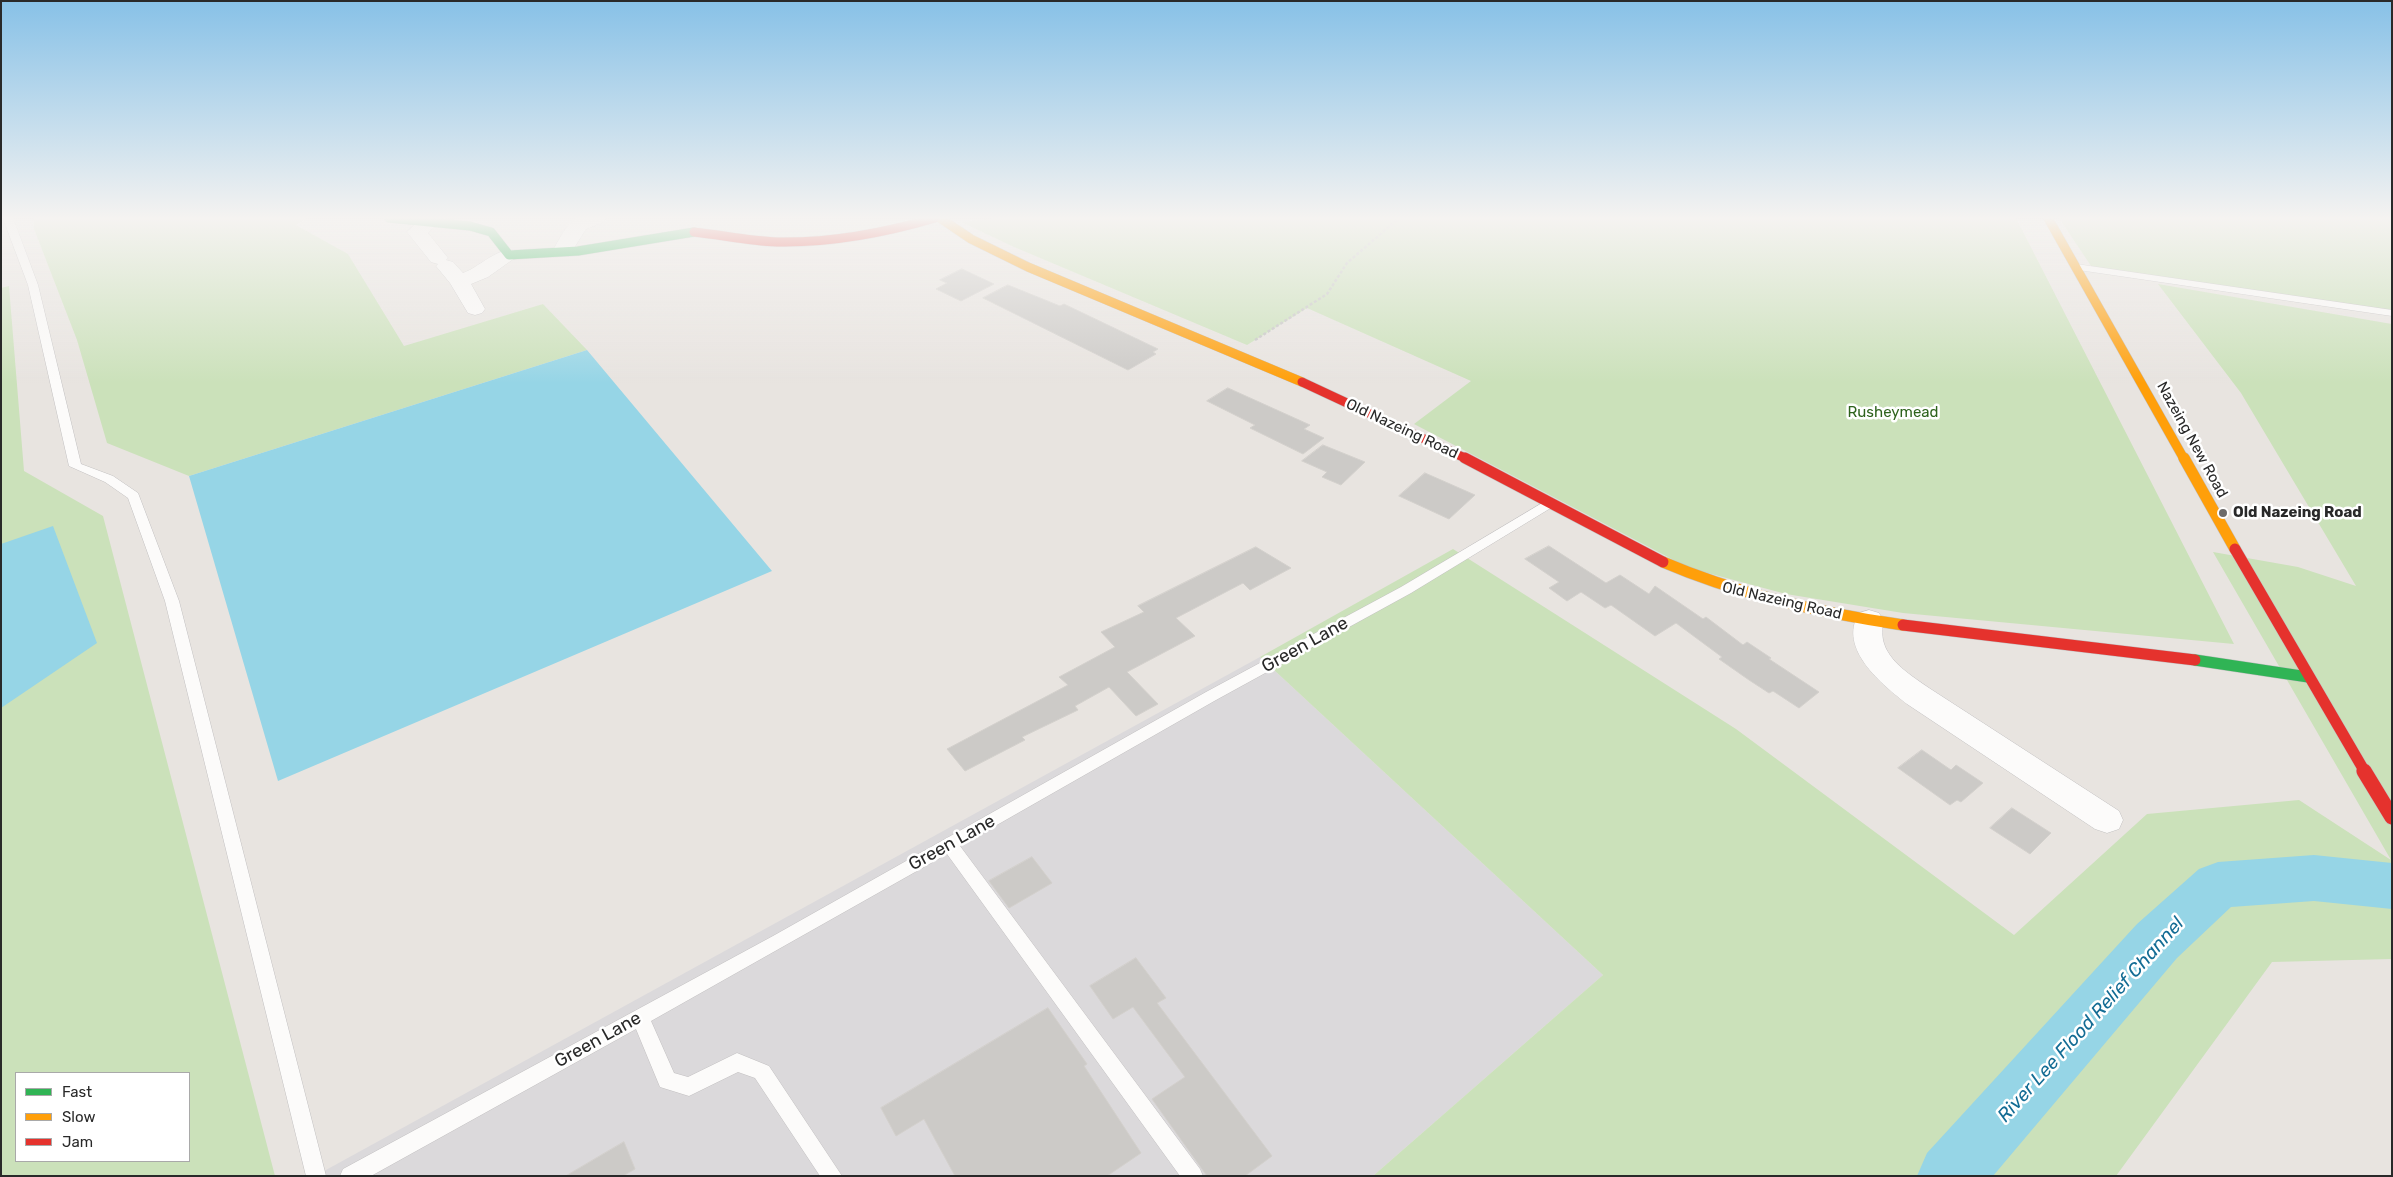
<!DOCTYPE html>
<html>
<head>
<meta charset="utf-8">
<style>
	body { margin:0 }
	#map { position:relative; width:2393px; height:1177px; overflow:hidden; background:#e8e4e0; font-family:Rubik,sans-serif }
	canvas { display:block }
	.frame { position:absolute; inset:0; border:2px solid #292929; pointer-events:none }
	.legend { position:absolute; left:15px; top:1072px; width:175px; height:90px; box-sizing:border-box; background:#fff; border:1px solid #a9a9a9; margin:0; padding:6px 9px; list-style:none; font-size:15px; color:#292929 }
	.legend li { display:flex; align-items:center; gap:10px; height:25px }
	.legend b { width:25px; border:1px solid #a9a9a9 }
</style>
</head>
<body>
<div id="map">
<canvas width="2393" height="1177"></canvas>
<div class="frame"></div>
<ul class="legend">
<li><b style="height:6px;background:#30b455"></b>Fast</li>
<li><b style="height:6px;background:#ff9f0a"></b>Slow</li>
<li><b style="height:6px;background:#e5322d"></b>Jam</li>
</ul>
</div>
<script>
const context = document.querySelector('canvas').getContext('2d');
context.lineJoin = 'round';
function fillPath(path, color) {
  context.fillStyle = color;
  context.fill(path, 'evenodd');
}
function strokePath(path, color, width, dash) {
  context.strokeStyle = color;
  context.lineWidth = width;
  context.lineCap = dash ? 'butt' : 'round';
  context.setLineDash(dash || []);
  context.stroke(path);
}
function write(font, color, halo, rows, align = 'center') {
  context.font = font + ' Rubik,sans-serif';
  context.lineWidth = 5;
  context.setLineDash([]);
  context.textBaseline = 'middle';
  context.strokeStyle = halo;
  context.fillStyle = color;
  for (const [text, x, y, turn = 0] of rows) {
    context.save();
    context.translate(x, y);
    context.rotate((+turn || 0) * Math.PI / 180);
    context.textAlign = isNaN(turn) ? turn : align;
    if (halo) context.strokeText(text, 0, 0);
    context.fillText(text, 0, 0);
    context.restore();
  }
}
const industrial = new Path2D(`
	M1260,657L1603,975L1373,1176H315Z`);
const green = new Path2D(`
	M33,218H307L296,225L348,254L404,346L543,304L587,350L189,476L107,443L77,340L34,229Z
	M995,218H2016L2234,644L1903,613L1786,594L1689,568L1414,424L1471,381L1307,308L1247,345L1014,247L961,222Z
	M2059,218H2392V311L2093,269Z
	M2158,284L2392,324V959L2272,962L2116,1176H1373L1603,975L1260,657L1453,549L1736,729L2014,935L2147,814L2299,800L2391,860L2213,552L2298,567L2356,586L2241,393Z
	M9,286L24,471L103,516L275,1176H1V288ZM16,1073H189V1161H16Z`);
const water = new Path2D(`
	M587,350L772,571L278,781L189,476Z
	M53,526L97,643L1,708V544Z`);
const river = new Path2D(`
	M2314,855L2392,863V909L2314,901L2231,907L2177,958L1993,1176H1917L1927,1153L2137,924L2199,869L2218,862Z`);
const building = new Path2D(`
	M962,269L994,284L961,301L936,289L947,283L940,280Z
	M1008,285L1060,306L1064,304L1158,349L1153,352L1156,354L1128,370L983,298Z
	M1228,388L1310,425L1304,429L1324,438L1303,454L1250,428L1255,425L1207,401Z
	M1323,445L1365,462L1341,485L1322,477L1327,472L1302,461Z
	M1425,473L1475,495L1449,519L1399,496Z
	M1549,546L1606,583L1620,575L1649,594L1655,586L1703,619L1706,617L1743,645L1747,642L1771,658L1769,659L1819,692L1799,708L1773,691L1769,693L1749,680L1719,659L1722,657L1676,623L1655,636L1611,605L1605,608L1581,592L1567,601L1549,588L1559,582L1525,559Z
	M1256,547L1291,568L1250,590L1243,583L1176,618L1195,636L1127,672L1158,704L1136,716L1109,687L1075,706L1078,710L1022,737L1025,740L965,771L947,749L1068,685L1059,677L1115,647L1101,632L1144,612L1138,606Z
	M1922,750L1951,770L1956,765L1983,783L1961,802L1957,800L1950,805L1898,768Z
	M2012,808L2051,833L2030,854L1990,828Z
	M1032,857L1052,883L1009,908L989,881Z
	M1136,958L1166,998L1157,1003L1272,1156L1245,1176H1207L1152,1099L1185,1077L1133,1007L1113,1019L1090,986Z
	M1048,1008L1087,1064L1084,1066L1141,1153L1107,1176H955L924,1119L896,1136L881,1108Z
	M624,1142L635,1169L623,1176H566Z`);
const path = new Path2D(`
	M1255,340L1327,294L1347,263L1399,218`);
const lane = new Path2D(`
	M3,218H13L38,285L81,464L113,476L138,493L179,601L326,1176H306L165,601L128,498L105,482L69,466L28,285Z
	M2076,264L2392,310V316L2072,269V265Z
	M1549,499L1554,500L1555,503L1554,506L1411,593L1216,700L960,846L1200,1169L1203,1176H1180L947,854L651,1021L674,1073L688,1077L737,1053L769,1066L842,1176H820L755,1078L738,1072L689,1096L660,1087L636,1029L371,1176H340L343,1169L773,936L1206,692L1401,587Z`);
const street = new Path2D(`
	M422,218H436L438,222L428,233L448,258L446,260L453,262L463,273C480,267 498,246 516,251L519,255L488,277L471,284L485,309L482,313L475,315L468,313L450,283L436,266L438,264L431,262L407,232Z
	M576,218H606L604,222L586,229L569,256H555L552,252C559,240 565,226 576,218Z
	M1869,610L1879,613C1885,622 1881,630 1883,640C1888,662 1912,676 1929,688L2119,811L2123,820L2119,829L2107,833L2095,829L1907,704C1883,685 1837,649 1859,613Z`);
const fastFar1 = new Path2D(`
	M389,218L470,226L491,232L509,255L578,251L694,232`);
const fast = new Path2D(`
	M2195,660L2308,677`);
const slowFar1 = new Path2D(`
	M940,218L971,239L1028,267L1302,382
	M2048,218L2184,459`);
const slow = new Path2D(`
	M2184,458L2235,549
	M1663,562C1740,595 1820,613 1903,625`);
const jamFar2 = new Path2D(`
	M694,232C722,235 749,241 777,242C831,243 884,233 935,218
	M1302,382L1467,459`);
const jamFar1 = new Path2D(`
	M1465,458L1663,562
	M2235,549L2365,772
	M1903,625L2195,660`);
const jam = new Path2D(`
	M2364,771L2392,817`);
const markers = [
	[2223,513,5,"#6c6a69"]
];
const parkNames = [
	["Rusheymead",1893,413]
];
const streetNames = [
	["Old Nazeing Road",1402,429,25],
	["Nazeing New Road",2192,440,61],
	["Old Nazeing Road",1782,601,13]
];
const poiNames = [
	["Old Nazeing Road",2233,513]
];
const nearStreetnames = [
	["Green Lane",1305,645,-29],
	["Green Lane",952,843,-29],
	["Green Lane",598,1040,-29]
];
const nearWaternames = [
	["River Lee Flood Relief Channel",2091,1020,-48]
];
fillPath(industrial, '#dbd9db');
fillPath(green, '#cbe1ba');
fillPath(water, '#96d5e6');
fillPath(river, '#96d5e6');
fillPath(building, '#cccac7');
strokePath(building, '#d3d0cc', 1);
strokePath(lane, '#c2c0c1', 1);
strokePath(street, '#c2c0c1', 1);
strokePath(fastFar1, '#c2c0c1', 10);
strokePath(fast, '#c2c0c1', 12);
strokePath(slowFar1, '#c2c0c1', 10);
strokePath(slow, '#c2c0c1', 12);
strokePath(jamFar2, '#c2c0c1', 10);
strokePath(jamFar1, '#c2c0c1', 12);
strokePath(jam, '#c2c0c1', 16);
strokePath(path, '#c6c6c5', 2.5, [3, 2]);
fillPath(lane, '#fcfbfa');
fillPath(street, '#fcfbfa');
strokePath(fastFar1, '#30b455', 9);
strokePath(fast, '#30b455', 11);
strokePath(slowFar1, '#ff9f0a', 9);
strokePath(slow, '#ff9f0a', 11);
strokePath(jamFar2, '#e5322d', 9);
strokePath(jamFar1, '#e5322d', 11);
strokePath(jam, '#e5322d', 15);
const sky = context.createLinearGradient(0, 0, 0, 383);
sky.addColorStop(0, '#87c1e7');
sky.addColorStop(0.57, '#f5f3f1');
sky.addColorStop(1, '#f5f3f100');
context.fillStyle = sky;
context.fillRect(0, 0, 2393, 383);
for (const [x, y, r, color] of markers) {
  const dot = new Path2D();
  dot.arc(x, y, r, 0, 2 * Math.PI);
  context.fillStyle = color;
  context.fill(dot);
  strokePath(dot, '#fff', 2);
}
write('15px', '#2e631d', '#fff', parkNames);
write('15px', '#292929', '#fff', streetNames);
write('bold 15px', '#292929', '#fff', poiNames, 'left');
write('18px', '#292929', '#fff', nearStreetnames);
write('italic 19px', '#136c94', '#fff', nearWaternames);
</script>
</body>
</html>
